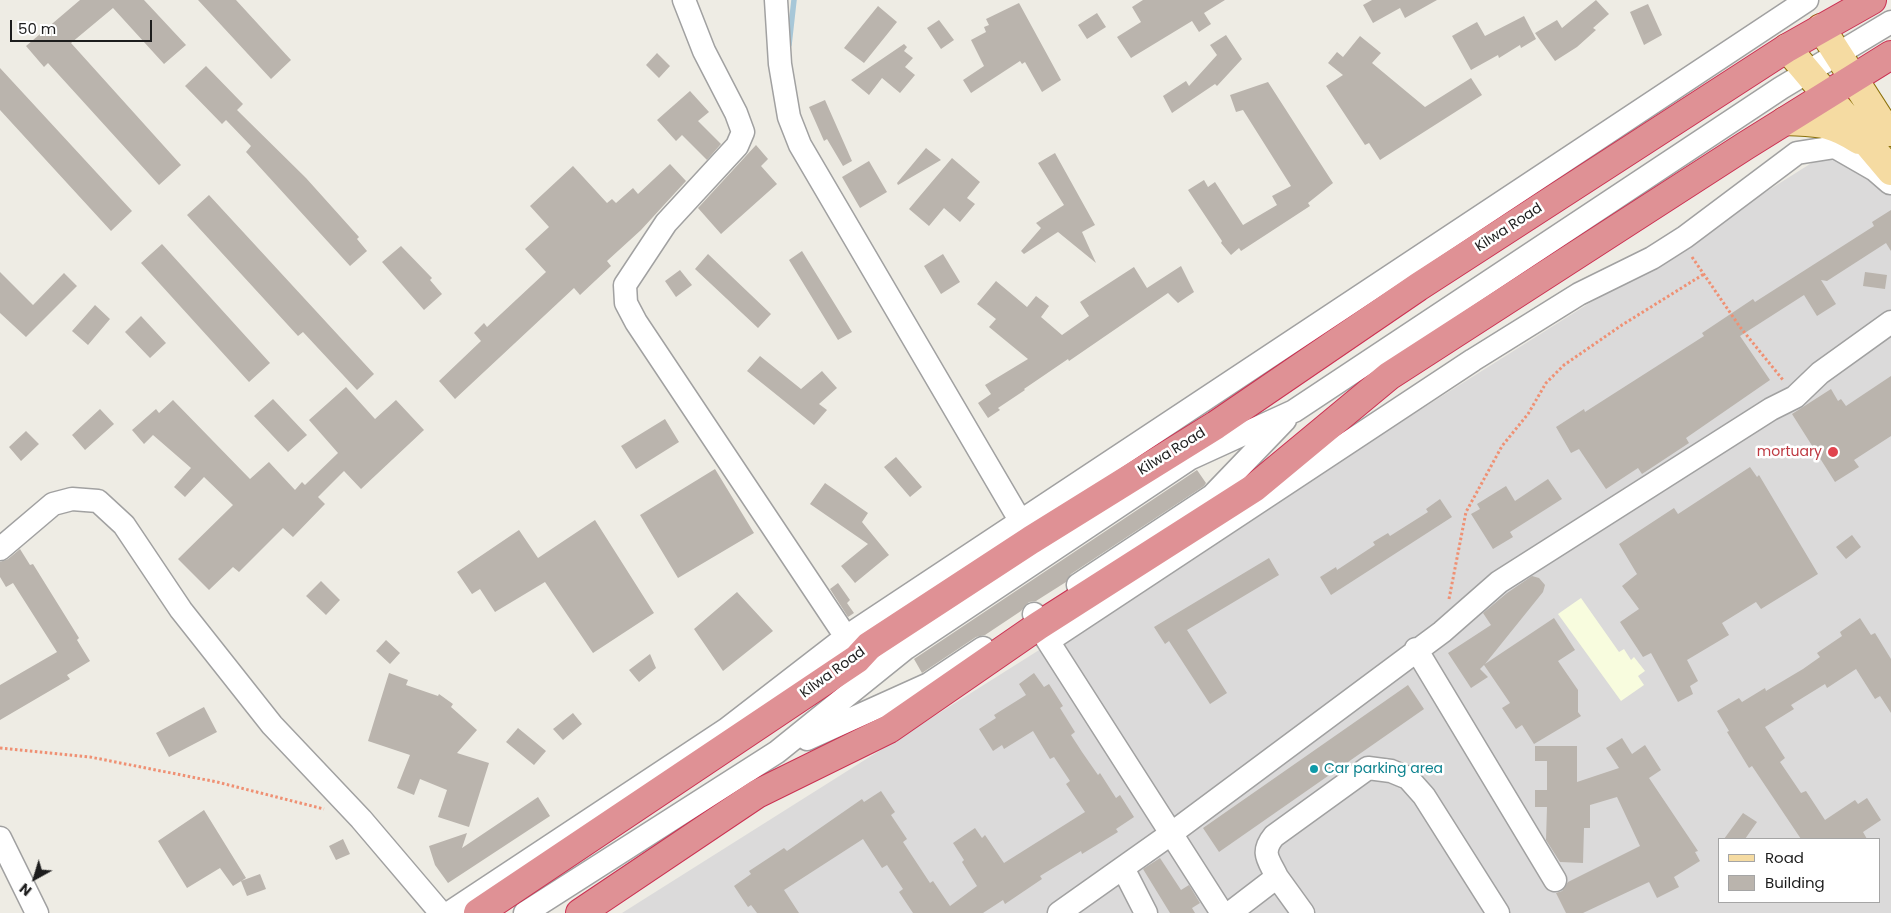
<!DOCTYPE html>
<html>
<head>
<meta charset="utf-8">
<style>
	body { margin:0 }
	#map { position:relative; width:1891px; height:913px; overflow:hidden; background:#eeece4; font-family:Poppins,sans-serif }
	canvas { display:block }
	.legend { position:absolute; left:1718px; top:838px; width:162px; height:65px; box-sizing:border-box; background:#fff; border:1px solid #a5a5a5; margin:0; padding:6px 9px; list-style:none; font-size:15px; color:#1d1d1d }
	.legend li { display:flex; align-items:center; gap:10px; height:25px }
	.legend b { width:25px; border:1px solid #a5a5a5 }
	.north { position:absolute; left:10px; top:853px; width:50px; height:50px; -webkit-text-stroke:4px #fff; paint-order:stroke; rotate:219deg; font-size:14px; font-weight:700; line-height:20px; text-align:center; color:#1d1d1d }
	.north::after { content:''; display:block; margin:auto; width:18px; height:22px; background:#1d1d1d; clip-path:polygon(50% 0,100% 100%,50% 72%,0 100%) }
	.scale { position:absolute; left:10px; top:20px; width:142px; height:22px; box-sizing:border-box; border:2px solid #1d1d1d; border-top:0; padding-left:6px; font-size:15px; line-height:18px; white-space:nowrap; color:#1d1d1d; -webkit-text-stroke:4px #fff; paint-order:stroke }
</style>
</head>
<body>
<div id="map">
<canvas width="1891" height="913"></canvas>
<ul class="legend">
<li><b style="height:6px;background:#f5dba2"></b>Road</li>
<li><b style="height:14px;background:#bab4ad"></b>Building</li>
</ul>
<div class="north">N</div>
<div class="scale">50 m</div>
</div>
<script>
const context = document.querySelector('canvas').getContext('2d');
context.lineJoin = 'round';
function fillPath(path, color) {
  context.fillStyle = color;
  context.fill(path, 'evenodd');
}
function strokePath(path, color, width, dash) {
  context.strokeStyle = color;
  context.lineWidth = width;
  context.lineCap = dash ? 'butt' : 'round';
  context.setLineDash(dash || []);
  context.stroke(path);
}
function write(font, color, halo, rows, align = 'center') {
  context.font = font + ' Poppins,sans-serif';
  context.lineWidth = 5;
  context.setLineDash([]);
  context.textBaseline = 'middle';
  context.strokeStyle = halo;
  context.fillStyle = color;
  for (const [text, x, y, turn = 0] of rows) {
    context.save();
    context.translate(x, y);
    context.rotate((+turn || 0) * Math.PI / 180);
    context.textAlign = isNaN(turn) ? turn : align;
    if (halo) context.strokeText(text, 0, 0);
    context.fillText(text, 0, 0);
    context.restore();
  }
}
const residential = new Path2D(`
	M1829,152L1891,194V913H622ZM1720,839H1880V902H1720Z`);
const education = new Path2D(`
	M1581,598L1619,652L1624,649L1631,660L1634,657L1645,671L1638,676L1644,685L1621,701L1558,614Z`);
const stream = new Path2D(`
	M789,45L794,0`);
const building = new Path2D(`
	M80,0H144L186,45L164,64L113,8L71,43L181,165L159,185L48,63L44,67L26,46Z
	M198,0H236L291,60L271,79Z
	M1143,0H1225L1204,13L1211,24L1199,32L1192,21L1131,58L1117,37L1141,22L1132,7Z
	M1372,0H1437L1405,18L1400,8L1373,23L1363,5Z
	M1596,0L1609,14L1593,28L1596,30L1577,47L1555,61L1535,33L1557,20L1562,28Z
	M1019,3L1061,80L1042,92L1025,62L1022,64L1020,61L971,93L963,80L984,66L971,40L986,32L984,27L989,25L986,19Z
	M1648,4L1662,35L1644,45L1630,12Z
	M878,6L897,22L864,63L844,48Z
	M1097,13L1106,27L1087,39L1078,25Z
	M1524,16L1536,39L1521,48L1520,45L1499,58L1498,55L1471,70L1452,36L1477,22L1485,36Z
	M939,20L954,40L941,49L927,28Z
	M1226,35L1242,59L1217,86L1215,84L1172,113L1163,96L1186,81L1189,86L1217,55L1210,45Z
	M1360,36L1381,53L1372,63L1425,107L1471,78L1482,95L1380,160L1369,143L1365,145L1326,86L1343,75L1328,63L1337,52L1343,57Z
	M904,44L907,47L904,51L913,58L905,67L915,75L900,93L882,78L869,95L851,80Z
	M657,53L670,66L659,78L646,65Z
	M206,66L243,104L237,110L306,178L359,237L357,239L367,251L350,266L246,152L251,146L226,120L222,124L185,86Z
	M0,68L132,211L111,231L0,110Z
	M1268,82L1333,183L1308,203L1310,206L1241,251L1239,248L1231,255L1221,243L1222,241L1188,190L1204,180L1208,187L1215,182L1243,225L1277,205L1272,196L1291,186L1243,110L1236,112L1230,95Z
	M690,91L709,112L698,121L721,144L707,160L682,135L676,141L657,120Z
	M825,100L852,161L843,166L827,139L824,141L809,107Z
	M756,145L768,159L761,166L777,184L721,234L698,208Z
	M926,148L941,160L898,185L897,183Z
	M1055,153L1095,225L1082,232L1096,263L1058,232L1024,254L1021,251L1041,228L1036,223L1064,205L1038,163Z
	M952,158L980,182L967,198L975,204L960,222L944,208L929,226L909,209Z
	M869,161L887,192L860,208L842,177Z
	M670,164L686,181L641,230L607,261L611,266L580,295L574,288L455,399L439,381L481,341L474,333L484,323L487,327L546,272L525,249L549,227L530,206L573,166L607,203L612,199L616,203L633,188L638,194Z
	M209,195L374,374L357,390L303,332L298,336L187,215Z
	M1891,210V251L1886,243L1827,281L1821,280L1836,304L1817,316L1804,295L1740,336L1770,380L1686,438L1689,443L1642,474L1638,468L1606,489L1579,449L1571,453L1556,427L1584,409L1585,412L1704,336L1702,333L1753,299L1755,302L1874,226L1872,222Z
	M162,244L270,363L249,382L141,263Z
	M401,246L432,278L430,280L442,294L424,310L382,262Z
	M802,251L852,332L838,340L789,260Z
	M708,254L771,314L758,328L695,269Z
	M943,254L960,282L941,294L924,266Z
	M1181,266L1194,292L1178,303L1168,293L1069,361L1068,359L1024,389L1025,390L998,408L1000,410L988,418L978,403L991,394L985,385L1028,359L989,327L996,319L977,304L996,281L1027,307L1036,296L1049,306L1041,317L1062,335L1089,316L1080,302L1134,267L1147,288Z
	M680,270L692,285L676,297L665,281Z
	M0,272L33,305L64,273L77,286L26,337L0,313Z
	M1865,272L1887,275L1885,289L1863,286Z
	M95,305L110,319L88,345L72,331Z
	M141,316L166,343L150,358L125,332Z
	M760,356L801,389L822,371L837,388L819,404L827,410L814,425L747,371Z
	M1891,376V436L1854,460L1859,467L1835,482L1792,414L1831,389L1838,401L1841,399L1846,406Z
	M346,387L375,419L396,400L424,430L361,489L344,471L318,497L325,504L293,537L283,528L239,572L233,567L209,590L178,559L233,505L204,477L185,497L174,487L191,468L153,435L144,444L132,430L156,409L159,413L173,400L250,479L269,462L295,490L302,482L305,485L338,453L309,420Z
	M273,399L307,435L288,452L254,416Z
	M100,409L114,424L85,450L72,435Z
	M665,419L679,442L636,469L621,446Z
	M26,431L39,444L21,461L9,447Z
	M896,457L922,487L910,497L884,467Z
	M1750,467L1757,477L1759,475L1818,574L1761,609L1756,602L1722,623L1729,635L1687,660L1698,681L1690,686L1693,694L1678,702L1651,653L1643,657L1620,622L1639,609L1622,586L1637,574L1619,544L1674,508L1678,514Z
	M715,469L754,533L678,578L640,515Z
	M1197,470L1206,483L1204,486L1071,574L1066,582L1036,601L1029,602L1021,611L985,635L976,637L922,673L914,659Z
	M1548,479L1562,499L1510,532L1513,537L1493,549L1471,514L1480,509L1477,504L1506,486L1515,501Z
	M825,483L868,513L862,522L889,555L855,583L841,566L868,544L810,504Z
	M1440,499L1452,517L1331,595L1320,577L1336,567L1337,570L1375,545L1373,542L1388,533L1390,536L1428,512L1426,509Z
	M595,520L654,613L593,653L545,582L495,612L480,589L472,594L457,572L519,530L538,558Z
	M1852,535L1861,547L1846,559L1836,547Z
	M20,549L30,565L33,564L79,638L77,640L90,661L67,675L70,679L0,720V685L57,652L13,583L6,587L0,577V562L8,559Z
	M1269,558L1279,575L1187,630L1227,693L1210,704L1169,641L1165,644L1154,627Z
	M1532,576L1539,578L1545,585L1543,592L1485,664L1554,618L1575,650L1558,661L1578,690V712L1581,716L1534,744L1522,725L1516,729L1502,708L1510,703L1484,665L1480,669L1488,677L1471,688L1448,653L1491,625L1483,613L1507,593Z
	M321,581L340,600L326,615L306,596Z
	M838,583L850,600L847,603L854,613L848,617L830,589Z
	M737,592L773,631L723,671L694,629Z
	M1860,618L1871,635L1875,633L1891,659V713L1880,696L1875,699L1856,669L1827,688L1825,684L1791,705L1794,709L1765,727L1785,758L1780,762L1801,793L1806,791L1825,820L1855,800L1858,804L1867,798L1881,820L1863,832L1867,839H1801L1752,766L1749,768L1727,732L1729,731L1717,711L1739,698L1742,702L1765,688L1766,691L1803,669L1820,657L1817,653L1842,636L1840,632Z
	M386,640L400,653L390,664L376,651Z
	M650,654L656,668L639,682L629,670Z
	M389,673L408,680L406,685L438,696L439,694L453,704L451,707L477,730L457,753L489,763L469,827L438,817L447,790L420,779L414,795L397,788L410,755L368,741Z
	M1034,673L1044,687L1049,684L1063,706L1060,708L1075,732L1071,735L1082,752L1098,775L1100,773L1116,798L1120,795L1134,817L1116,829L1118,832L1082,854L1081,851L1040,876L1042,879L1005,904L1003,900L983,913H913L899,892L903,889L887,865L882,868L863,839L784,890L799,913H757L751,905L748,907L734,886L751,874L749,871L784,848L787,851L862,799L864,802L881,791L895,812L891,815L907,839L903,842L930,883L933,881L950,906L977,886L962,862L964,860L953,843L975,828L982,838L985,835L1004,863L1085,812L1066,784L1070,781L1054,757L1050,759L1033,731L1004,749L1002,745L993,751L979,729L996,718L994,715L1026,695L1019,684Z
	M1408,685L1424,709L1219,852L1203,828Z
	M204,707L217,732L169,757L156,733Z
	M573,713L582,724L563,740L553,729Z
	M518,728L546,751L534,765L506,742Z
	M1622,738L1632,754L1645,745L1661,770L1649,778L1698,851L1695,852L1700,861L1674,877L1679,887L1657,898L1649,882L1583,913H1566L1556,893L1562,891L1568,882L1640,846L1617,797L1590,805V828H1584L1583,863L1560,862L1546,840L1547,807H1535V790H1547V761H1535V746H1577V782L1619,768L1606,748Z
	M538,797L550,816L448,883L435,865L429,846L467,833L462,848Z
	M204,810L246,878L233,886L220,868L187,888L158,841Z
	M1743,813L1757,822L1745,839H1724Z
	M343,839L350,854L336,860L329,846Z
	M1160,858L1181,890L1189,885L1200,903L1192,908L1195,913H1170L1143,869Z
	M260,874L266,889L247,896L241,881Z`);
const path = new Path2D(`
	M1692,257L1740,327L1783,380
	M1449,599L1466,512L1502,446L1528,414L1546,383L1564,365L1622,325L1704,274
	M0,748L90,757L217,782L324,809`);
const minor = new Path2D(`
	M684,0L704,51L736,113L743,132L737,146L666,223L625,285L626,303L636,322L846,637L853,651
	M776,0L780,64L789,117L800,145L1028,534
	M0,549L53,504L72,499L98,501L124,525L181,610L272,725L361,819L441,913
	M1078,585L1212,496L1285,420
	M1034,614L1038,626L1048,641L1473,360L1579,294L1652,258L1685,237L1797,153L1835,147L1875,170L1890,183
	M1048,641L1222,913
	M1416,649L1555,880
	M807,739L929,684L983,648
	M0,838L37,913
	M1123,868L1146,913
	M1277,877L1303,913
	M449,913L727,729L846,637L1807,0
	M525,913L777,752L906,648L1189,459L1294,411L1781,88L1891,22
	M1059,913L1172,833L1442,632L1499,582L1771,409L1795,397L1820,373L1891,322
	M1230,913L1277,877C1269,860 1260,853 1274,836L1368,768L1391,771L1408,778L1424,796L1498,913`);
const major = new Path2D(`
	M1821,28L1880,120L1891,132
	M1787,48L1891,171
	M1785,121C1819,123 1829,121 1859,140`);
const highway = new Path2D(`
	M478,913L857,659L869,646L1031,540L1216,425L1418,287L1787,48L1872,0
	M580,913L757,794L889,729L1038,626L1254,488L1389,376L1745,146L1891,55`);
const markers = [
	[1833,452,6,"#e0444e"],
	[1314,769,5,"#0f9aa8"]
];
const streetNames = [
	["Kilwa Road",1509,228,-33],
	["Kilwa Road",1172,452,-32],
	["Kilwa Road",833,673,-36]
];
const healthNames = [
	["mortuary",1822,452]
];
const cultureNames = [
	["Car parking area",1324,769]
];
fillPath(residential, '#dbdada');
fillPath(education, '#f8fcde');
strokePath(stream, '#a7c7d8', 5.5);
fillPath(building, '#bab4ad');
strokePath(minor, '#a1a1a1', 25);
strokePath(major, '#8b710b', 30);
strokePath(highway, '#cb3152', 30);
strokePath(path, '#ef9073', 3, [2.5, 2.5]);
strokePath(minor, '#fff', 22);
strokePath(major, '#f5dba2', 28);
strokePath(highway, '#df9195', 28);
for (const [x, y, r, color] of markers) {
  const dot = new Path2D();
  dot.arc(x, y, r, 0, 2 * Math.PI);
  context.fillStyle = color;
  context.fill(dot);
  strokePath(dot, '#fff', 2);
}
write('14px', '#1d1d1d', '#fff', streetNames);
write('14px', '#be3a42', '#fff', healthNames, 'right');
write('14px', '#0d838f', '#fff', cultureNames, 'left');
</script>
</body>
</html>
